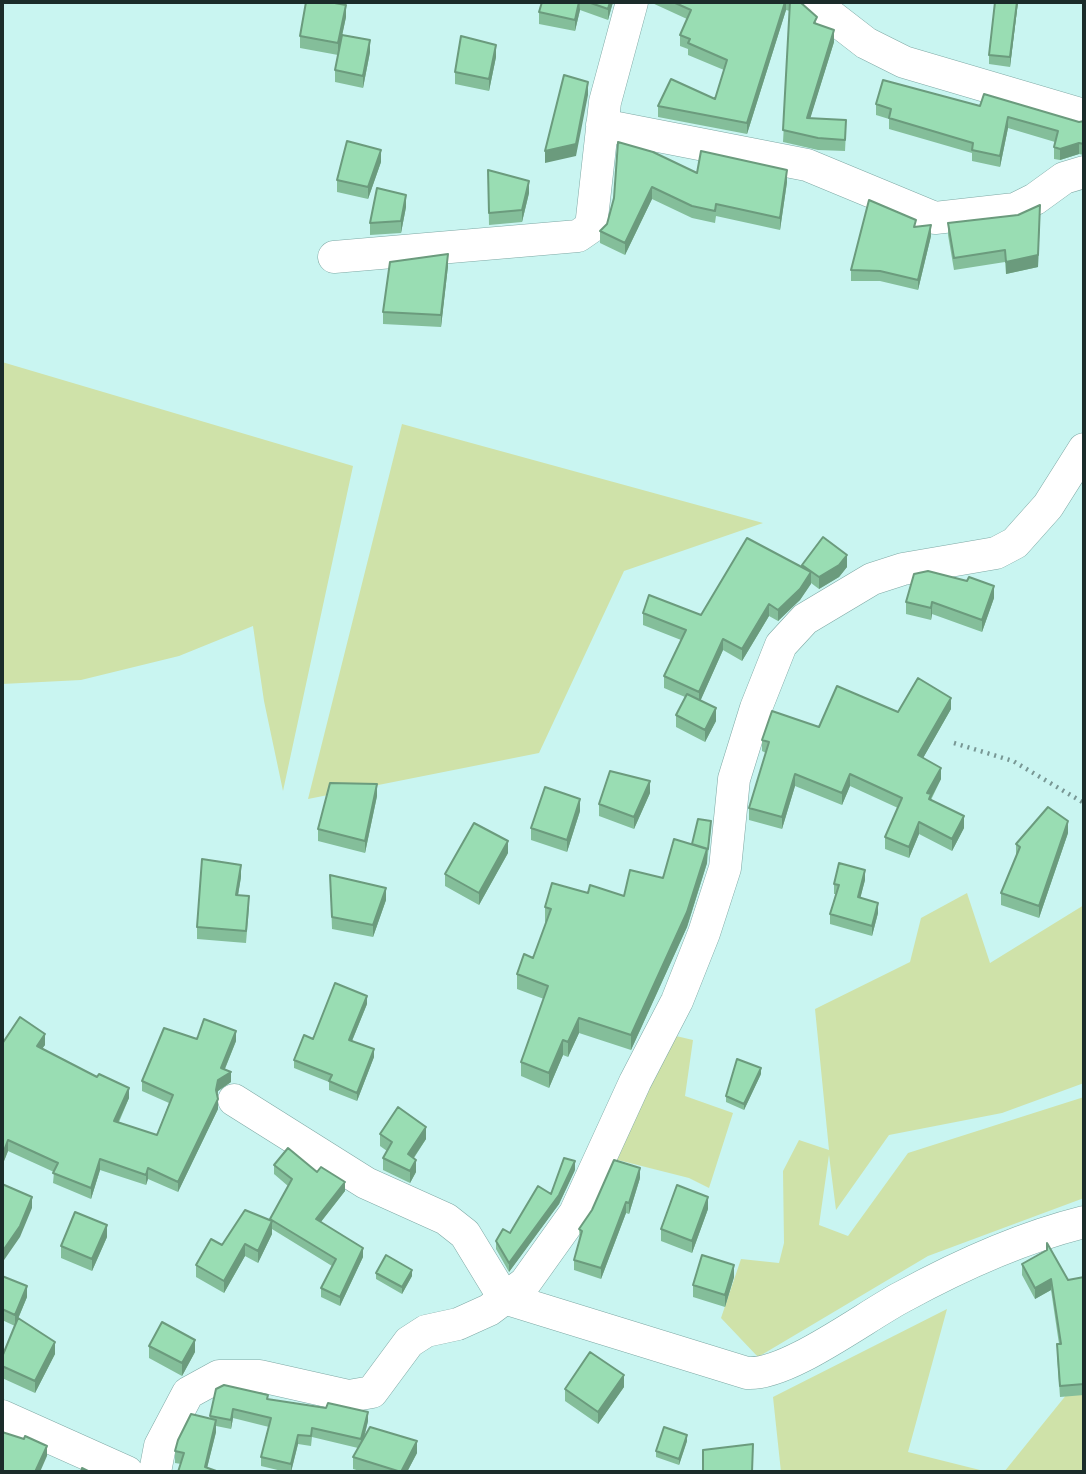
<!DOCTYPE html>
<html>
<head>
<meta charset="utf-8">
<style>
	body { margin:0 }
	#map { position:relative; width:1086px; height:1474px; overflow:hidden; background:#c9f5f1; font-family:"Sofia Sans Condensed",sans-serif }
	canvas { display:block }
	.frame { position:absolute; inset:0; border:4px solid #1b2c2a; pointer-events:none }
</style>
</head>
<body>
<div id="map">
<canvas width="1086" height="1474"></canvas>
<div class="frame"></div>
</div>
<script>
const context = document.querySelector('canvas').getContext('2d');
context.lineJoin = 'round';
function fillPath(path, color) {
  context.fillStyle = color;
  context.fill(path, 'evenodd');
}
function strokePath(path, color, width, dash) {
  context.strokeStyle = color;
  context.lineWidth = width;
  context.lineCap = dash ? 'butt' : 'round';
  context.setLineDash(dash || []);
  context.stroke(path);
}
const green = new Path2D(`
	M2,362L353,466L283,791L264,701L253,626L179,656L81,680L2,684Z
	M402,424L763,523L624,571L539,753L308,799Z
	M967,893L990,963L1084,905V1083L1002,1113L889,1135L836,1210L829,1155L819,1225L848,1236L908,1153L1084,1097V1198L928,1256L758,1357L721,1318L741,1259L779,1263L784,1243L783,1171L799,1140L829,1150L815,1009L910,962L921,918Z
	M676,1036L693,1040L685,1096L733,1113L709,1188L689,1178L610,1158Z
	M947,1309L908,1452L988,1472H781L773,1397Z
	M1084,1373V1472H1004Z`);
const path = new Path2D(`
	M954,743L1013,761L1084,803`);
const minor = new Path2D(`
	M813,2L866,43L904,62L1084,115
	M602,125L807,165L935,218L1015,209L1035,199L1064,178L1084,172
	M334,257L578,236L591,227L605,102L632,2
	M234,1100L366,1183L446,1219L465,1234L504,1298L747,1373C787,1376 864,1317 902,1297C957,1267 1024,1237 1084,1222
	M2,1416L127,1472
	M155,1472L160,1446L188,1393L219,1376H260L349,1396L372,1392L409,1342L426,1331L458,1324L489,1310L525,1283L575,1213L635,1082L677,1001L704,933L725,868L734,779L756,708L781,645L805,619L872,579L903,569L996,553L1015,543L1048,506L1084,449`);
const wall = new Path2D(`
	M542,2H613L608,20L580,10L575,31L539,24V12Z
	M650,2H800L817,24L834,42L810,118L846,131L845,151L818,150L783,142L790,11L786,10L747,134L658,117V106L715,99L724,70L688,55V49L680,46V35L687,19Z
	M995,2H1018L1010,67L989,64V55Z
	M346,17L342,35L370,52L363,88L335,82V70L338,55L300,48V36Z
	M496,57L489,91L455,84V72Z
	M876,104L980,106L1079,122L1084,121V155L1079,154L1060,160L1054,159V147L1055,142L1008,128L1000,167L972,161V153L889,129V119L876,115Z
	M381,162L368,199L337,192V180Z
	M488,170L529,193L522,222L489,225Z
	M697,173L787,182L780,230L716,216L715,223L692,218L652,199L625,255L600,243V231L607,224L614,198Z
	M406,207L401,233L370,235V223Z
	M1040,217L1038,267L1006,274L1005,262L954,270L948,235V223Z
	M916,227L931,236L918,290L880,281H851V270Z
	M448,266L441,327L383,324V312Z
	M802,565L847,567L839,577L819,589L811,583L800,600L778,621L769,616L742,661L723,650L700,701L716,721L705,742L676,727V715L685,697L664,688V676L681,640L643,625V613L701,615L802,568Z
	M994,598L982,632L932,614L931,620L906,614V602Z
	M951,709L923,758L941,779L931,800L964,828L952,851L919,834L909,858L885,849V837L898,808L850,786L842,805L795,786L782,829L749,820V808L766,753L762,751V740L819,727L898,712Z
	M650,793L634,829L599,816V804Z
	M377,796L365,853L318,841V829Z
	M580,811L567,852L531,840V828Z
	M711,828L707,863L687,927L631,1050L579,1033L568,1057L563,1055L549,1088L521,1076V1062L544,999L517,989V974L533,958L546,922H545V907L588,893L624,896L663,878L692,844Z
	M1068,833L1039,918L1001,905V893L1016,857V844Z
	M508,853L479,905L445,886V874Z
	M330,875L386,900L373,937L332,929Z
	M241,877L238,895L249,908L246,943L197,939V927Z
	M865,880L860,898L878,913L872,936L830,924V914L836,894H834V884Z
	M367,1004L352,1041L374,1057L357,1101L329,1090V1082L294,1068V1060L313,1039Z
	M20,1017L45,1045L42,1048L129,1098L119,1122L157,1135L169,1103L142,1091V1081L197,1039L236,1041L225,1069L231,1082L218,1091L217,1095L218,1109L178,1192L148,1179L146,1185L100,1170L91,1199L53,1183L54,1172L8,1151L2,1166Z
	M761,1074L744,1110L726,1102V1096Z
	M380,1134L426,1139L414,1158L416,1172L410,1183L383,1170V1158L387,1151L380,1146Z
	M274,1165L317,1172L345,1191L321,1222L363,1257L340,1306L321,1297V1288L332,1266L272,1229V1234L258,1263L245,1256L224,1293L196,1277V1265L222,1245L270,1221V1219L288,1186L274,1174Z
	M575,1170L559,1204L509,1272L496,1249V1241L510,1233Z
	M640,1178L629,1214L626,1213L601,1279L574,1270V1260L580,1240L579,1229Z
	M708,1209L692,1253L661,1241V1229Z
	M107,1237L92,1271L61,1258V1246Z
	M1022,1264L1068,1280L1084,1277V1395L1060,1397L1057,1355V1344H1059L1051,1290L1035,1299L1022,1275Z
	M376,1273L412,1276L402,1294L376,1279Z
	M2,1276L27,1297L15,1326L2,1320Z
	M734,1277L725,1307L693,1297V1285Z
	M149,1346L195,1352L182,1376L149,1358Z
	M55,1354L35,1393L2,1378V1357Z
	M624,1387L598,1424L565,1401V1389Z
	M268,1399L368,1421L364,1438L417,1453L407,1472H363L353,1469V1457L358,1448L312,1437L311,1446L298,1444L291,1472H286L261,1466V1457L269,1427L233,1418L231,1429L216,1426V1432L207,1468L175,1463V1451L210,1418V1416Z
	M687,1441L679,1465L656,1457V1451Z`);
const shadedWall = new Path2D(`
	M579,2L580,10L575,31V20Z
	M610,2H613L608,20V9Z
	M785,2H786V10L747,134V123Z
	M1017,2H1018L1010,67V57Z
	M346,5V17L338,55V43Z
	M834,30V42L807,129V118Z
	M370,40V52L363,88V76Z
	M496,45V57L489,91V79Z
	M588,82V95L576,156L545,163V151Z
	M1008,117V128L1000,167V156Z
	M1079,143V154L1060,160V149Z
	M381,150V162L368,199V187Z
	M787,170V182L780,230V218Z
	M529,181V193L522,222V210Z
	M652,187V199L625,255V243Z
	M406,195V207L401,233V221Z
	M1040,205L1038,267L1006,274V262Z
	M931,225V236L918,290V280Z
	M448,254V266L441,327V315Z
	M847,555V567L839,577L819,589V577Z
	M811,572V584L800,600L778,621V610Z
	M994,586V598L982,632V620Z
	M932,602V614L931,620V608Z
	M769,604V616L742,661V649Z
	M723,639V650L699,704V692Z
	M951,698V709L918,767V755Z
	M716,708V721L705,742V730Z
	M941,768V779L931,798V806L927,793Z
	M795,774V786L782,829V817Z
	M850,774V786L842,805V793Z
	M650,781V793L634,829V817Z
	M377,784V796L365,853V841Z
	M580,799V811L567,852V840Z
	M964,816V828L952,851V839Z
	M1068,821V833L1039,918V906Z
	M919,822V834L909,858V847Z
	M508,841V853L479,905V893Z
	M707,849V863L687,927L631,1050V1035Z
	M241,865V877L236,907V895Z
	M865,870V880L858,907V897Z
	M386,888V900L373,937V925Z
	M878,903V913L872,936V926Z
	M367,996V1004L349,1048V1040Z
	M579,1018V1033L568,1057V1042Z
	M236,1031V1041L221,1078V1068Z
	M45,1034V1045L37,1056V1046Z
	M563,1040V1055L549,1088V1073Z
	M374,1049V1057L357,1101V1093Z
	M761,1068V1074L744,1110V1104Z
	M231,1072V1082L218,1091L216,1100V1090L218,1080Z
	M129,1088V1098L114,1131V1121Z
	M218,1099V1109L178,1192V1182Z
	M426,1127V1139L408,1166V1154Z
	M8,1140V1151L2,1166V1156Z
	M100,1159V1170L91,1199V1188Z
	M416,1160V1172L410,1183V1171Z
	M575,1161V1170L559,1204L509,1272V1263Z
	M148,1168V1179L146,1185V1175Z
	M640,1168V1178L629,1214V1203Z
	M345,1182V1191L316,1228V1219Z
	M32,1197V1208L20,1237L2,1263V1252Z
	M708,1197V1209L692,1253V1241Z
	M626,1202V1213L601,1279V1268Z
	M272,1221V1234L258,1263V1251Z
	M107,1225V1237L92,1271V1259Z
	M245,1244V1256L224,1293V1281Z
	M363,1248V1257L340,1306V1297Z
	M734,1265V1277L725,1307V1295Z
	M412,1270V1276L402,1294V1287Z
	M1051,1279V1290L1035,1299V1288Z
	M27,1286V1297L15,1326V1315Z
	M195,1340V1352L182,1376V1363Z
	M55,1342V1354L35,1393V1381Z
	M624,1375V1387L598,1424V1412Z
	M233,1409V1418L231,1429V1420Z
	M368,1412V1421L361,1449V1439Z
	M216,1420V1432L206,1472L205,1467Z
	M298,1435V1444L291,1472V1464Z
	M687,1435V1441L679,1465V1459Z
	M417,1441V1453L407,1472H401Z
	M47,1446V1456L40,1472H35Z`);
const building = new Path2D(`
	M306,2H329L346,5L338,43L300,36Z
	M542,2H579L575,20L539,12Z
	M588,2H610L608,9Z
	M673,2H785L747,123L658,106L671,79L715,99L727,60L688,43L690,39L680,35L691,10Z
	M790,2H800L817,17L814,23L834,30L807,118L846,120L845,140L818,138L783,130Z
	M995,2H1017L1010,57L989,55Z
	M342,35L370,40L363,76L335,70Z
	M461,36L496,45L489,79L455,72Z
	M564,75L588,82L576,144L545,151Z
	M883,80L980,106L984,94L1079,122L1084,121V144L1079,143L1060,149L1054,147L1058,131L1008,117L1000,156L972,150L973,143L889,118L891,109L876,104Z
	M347,141L381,150L368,187L337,180Z
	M618,142L653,152L697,173L701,151L787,170L780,218L716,204L715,211L692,206L652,187L625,243L600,231L607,224L614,198Z
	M488,170L529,181L522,210L489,213Z
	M377,188L406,195L401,221L370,223Z
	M869,200L916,220L914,227L931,225L918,280L880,271L851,270Z
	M1040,205L1038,255L1006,262L1005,250L954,258L948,223L1018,215Z
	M448,254L441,315L383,312L390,262Z
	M823,537L847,555L839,565L819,577L802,565Z
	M747,538L811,572L800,589L778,610L769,604L742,649L723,639L699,692L664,676L686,630L643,613L649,595L701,615Z
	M928,571L967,581L969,577L994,586L982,620L932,602L931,608L906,602L914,574Z
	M918,678L951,698L918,755L941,768L927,793L931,794L929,799L964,816L952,839L919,822L909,847L885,837L902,798L850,774L842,793L795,774L782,817L749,808L769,742L762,740L772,711L819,727L837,686L898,712Z
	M687,694L716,708L705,730L676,715Z
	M610,771L650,781L634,817L599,804Z
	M330,783L377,784L365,841L318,829Z
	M545,787L580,799L567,840L531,828Z
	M1048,807L1068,821L1039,906L1001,893L1020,847L1016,844Z
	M698,819L711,821L708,849L692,844Z
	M474,823L508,841L479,893L445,874Z
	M674,839L707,849L687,912L631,1035L579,1018L568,1042L563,1040L549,1073L521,1062L548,986L517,974L524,954L533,958L551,909L545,907L552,883L588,893L590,885L624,896L630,870L663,878Z
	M202,859L241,865L236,895L249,896L246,931L197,927Z
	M839,863L865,870L858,897L878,903L872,926L830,914L839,885L834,884Z
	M330,875L386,888L373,925L332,917Z
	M335,983L367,996L349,1040L374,1049L357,1093L329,1081L332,1075L294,1060L304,1035L313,1039Z
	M20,1017L45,1034L37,1046L97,1077L99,1074L129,1088L114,1121L157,1135L173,1095L142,1081L164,1028L197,1039L204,1019L236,1031L221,1068L231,1072L218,1080L216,1090L218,1099L178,1182L148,1168L146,1175L100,1159L91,1188L53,1173L58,1163L8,1140L2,1156V1044Z
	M737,1059L761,1068L744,1104L726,1096Z
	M398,1107L426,1127L408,1154L416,1160L410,1171L383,1158L392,1142L380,1134Z
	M288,1148L317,1172L321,1167L345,1182L316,1219L363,1248L340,1297L321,1288L336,1259L270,1219L292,1179L274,1165Z
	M564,1158L575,1161L559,1195L509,1263L496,1241L503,1229L510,1233L538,1186L551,1194Z
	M614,1160L640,1168L629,1203L626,1202L601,1268L574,1260L582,1231L579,1229L592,1210Z
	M2,1184L32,1197L20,1226L2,1252Z
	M677,1185L708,1197L692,1241L661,1229Z
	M245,1210L272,1221L258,1251L245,1244L224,1281L196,1265L211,1239L222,1245Z
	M75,1212L107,1225L92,1259L61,1246Z
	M1047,1243L1068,1280L1084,1277V1384L1060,1386L1057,1344H1061L1051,1279L1035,1288L1022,1264L1047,1250Z
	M386,1255L412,1270L402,1287L376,1273Z
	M702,1255L734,1265L725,1295L693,1285Z
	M2,1276L27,1286L15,1315L2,1309Z
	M18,1318L55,1342L35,1381L2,1366V1357Z
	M162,1322L195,1340L182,1363L149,1346Z
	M590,1352L624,1375L598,1412L565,1389Z
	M224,1385L268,1395L267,1399L326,1408L328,1403L368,1412L361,1439L312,1428L311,1436L298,1435L291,1464L261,1457L271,1418L233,1409L231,1420L210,1416L216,1389Z
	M191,1414L216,1420L205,1467L219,1472H178L184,1453L175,1451L178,1440Z
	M370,1427L417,1441L401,1472L353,1457Z
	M664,1427L687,1435L679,1459L656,1451Z
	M2,1432L24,1439L25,1436L47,1446L35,1472H2Z
	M753,1444L752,1472H703V1450Z
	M82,1468L90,1472H81Z`);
fillPath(green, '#cfe2a9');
strokePath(minor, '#7ea8a4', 33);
strokePath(path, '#789794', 4.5, [2, 5]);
strokePath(minor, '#fff', 32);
fillPath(wall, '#84be9a');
fillPath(shadedWall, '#6b9b7d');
fillPath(building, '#99ddb3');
strokePath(building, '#6b9b7d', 2);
</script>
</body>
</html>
